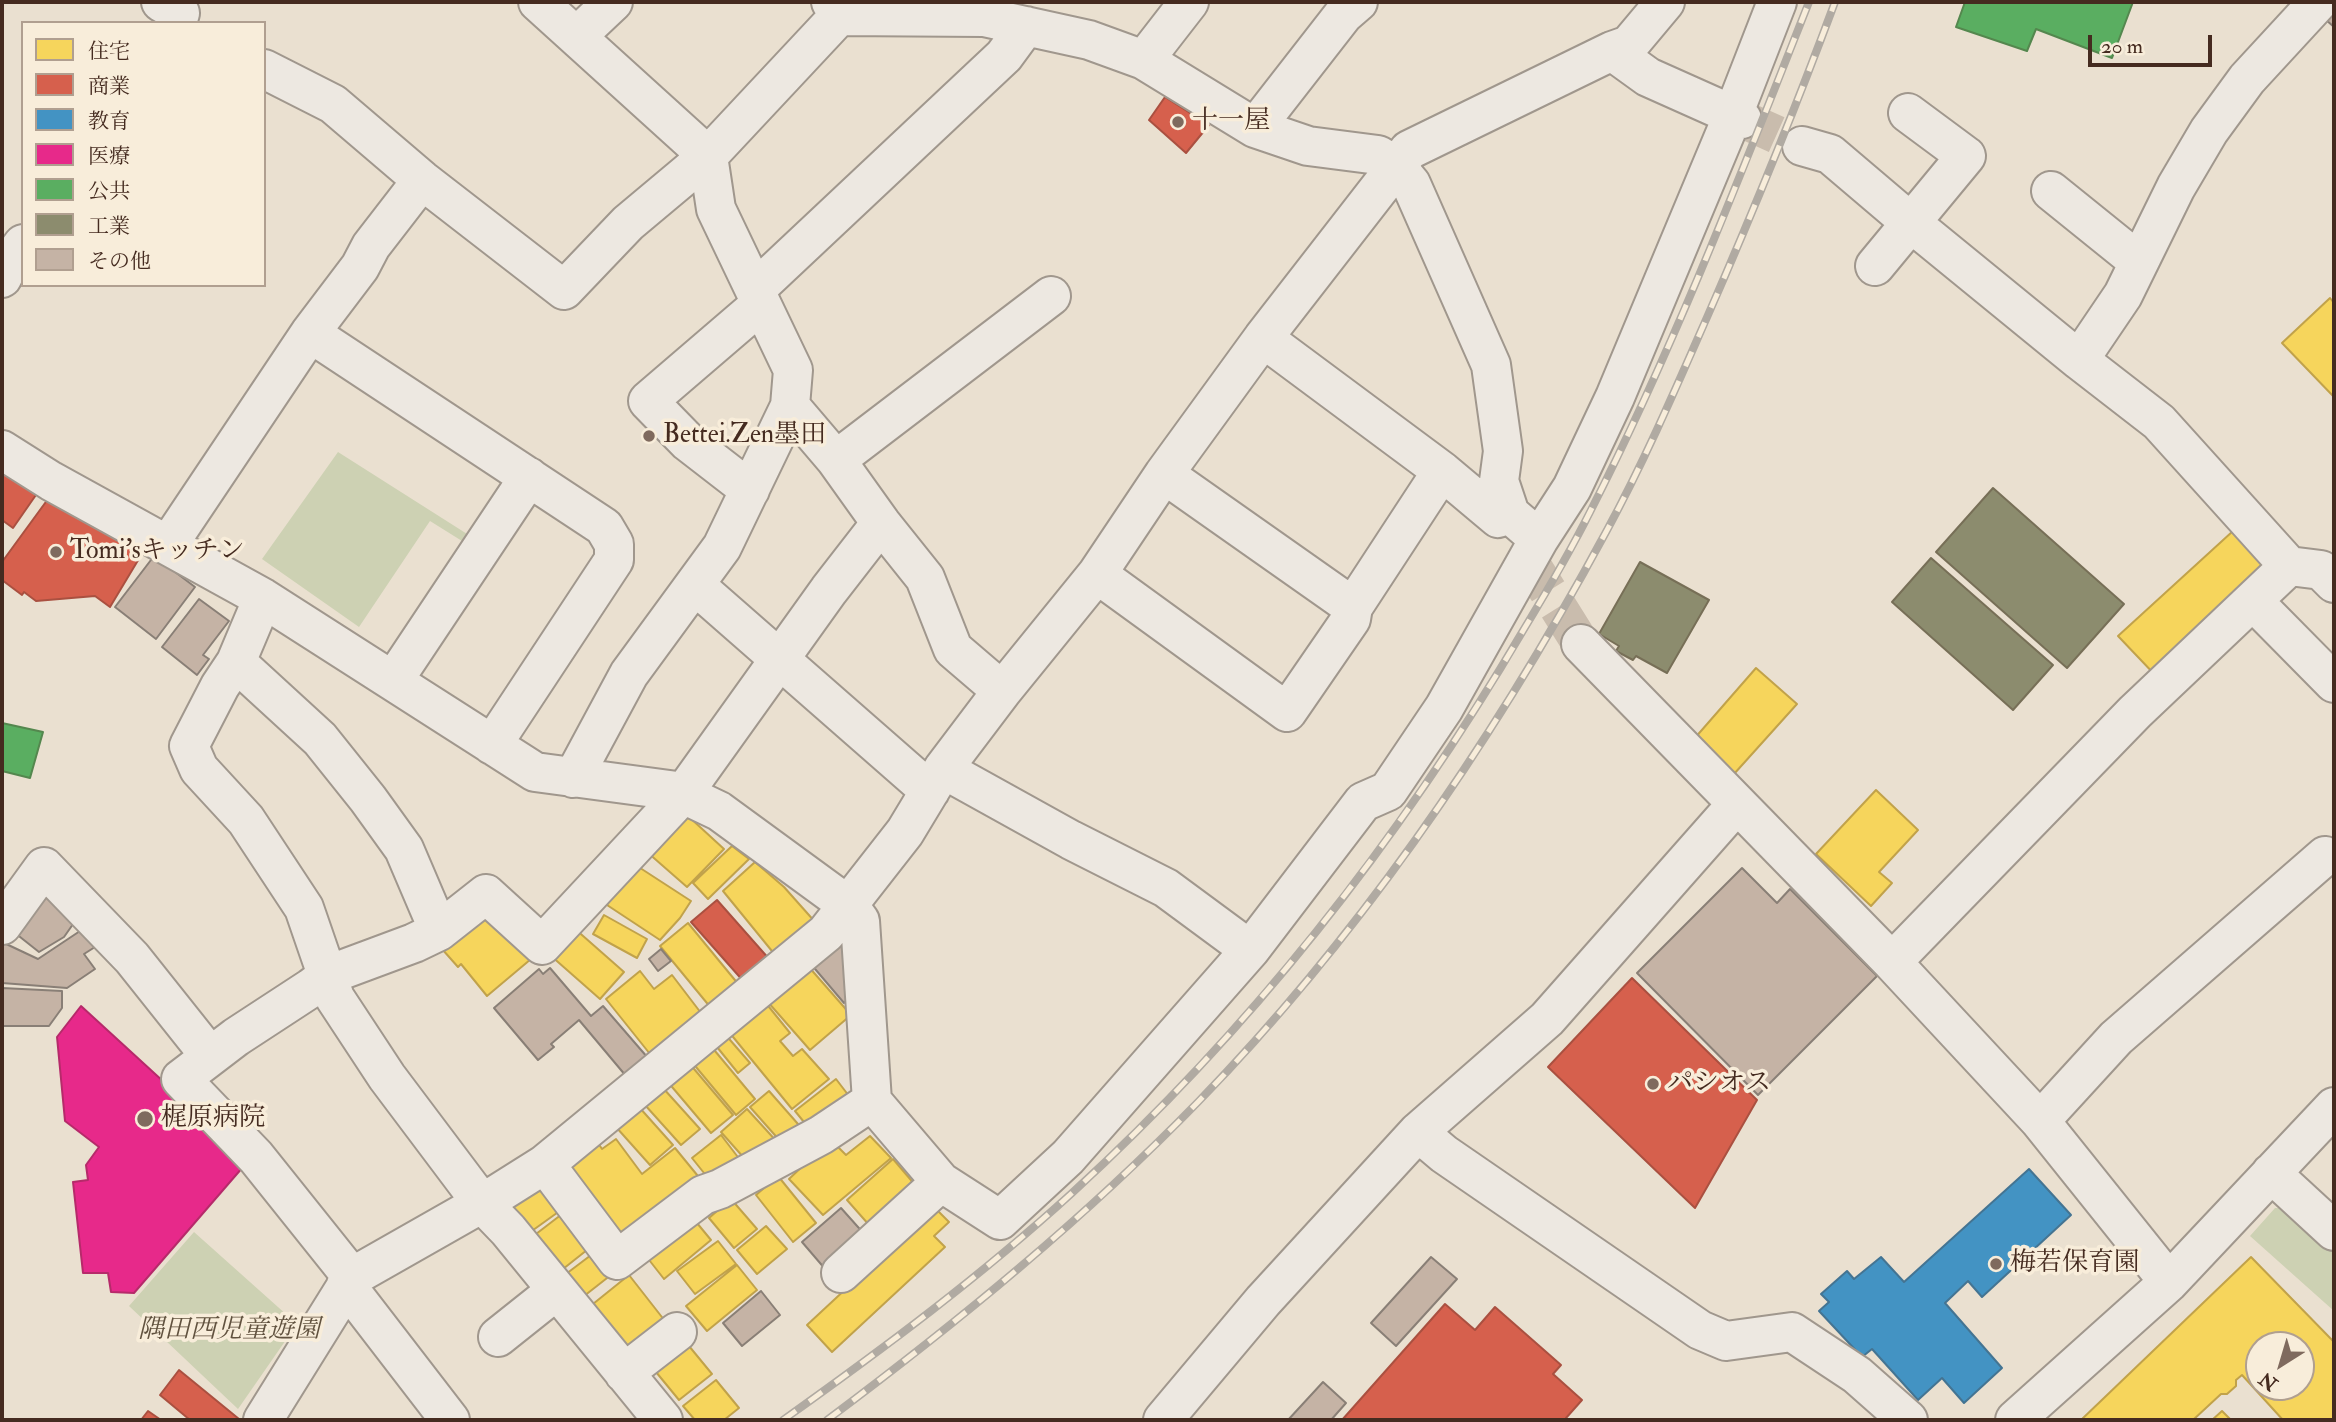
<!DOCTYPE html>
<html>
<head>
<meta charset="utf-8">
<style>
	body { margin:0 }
	#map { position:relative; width:2336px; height:1422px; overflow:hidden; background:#eae0d0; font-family:"IM FELL Double Pica","Noto Serif JP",serif }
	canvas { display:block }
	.frame { position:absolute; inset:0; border:4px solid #452b20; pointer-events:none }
	.legend { position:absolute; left:21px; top:21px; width:245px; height:266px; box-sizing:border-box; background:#f8edda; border:2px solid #b09f90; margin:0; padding:9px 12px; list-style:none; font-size:21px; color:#452b20 }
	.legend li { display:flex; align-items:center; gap:14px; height:35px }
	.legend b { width:35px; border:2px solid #b09f90 }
	.north { position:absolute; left:2245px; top:1331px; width:70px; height:70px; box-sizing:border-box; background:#f8edda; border:2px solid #b09f90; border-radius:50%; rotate:217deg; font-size:19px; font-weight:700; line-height:28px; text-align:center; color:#452b20 }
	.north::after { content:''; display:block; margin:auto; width:24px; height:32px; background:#7f6a5e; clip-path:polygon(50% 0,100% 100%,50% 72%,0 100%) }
	.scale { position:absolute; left:2088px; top:35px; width:124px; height:32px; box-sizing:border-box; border:4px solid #452b20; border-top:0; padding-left:9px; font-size:21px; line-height:24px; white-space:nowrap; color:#452b20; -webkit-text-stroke:5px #f8edda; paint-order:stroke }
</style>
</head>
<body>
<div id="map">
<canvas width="2336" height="1422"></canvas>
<div class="frame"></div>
<ul class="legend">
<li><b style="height:19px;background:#f6d55c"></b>住宅</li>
<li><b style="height:19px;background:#d6604d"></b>商業</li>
<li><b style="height:19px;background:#4393c3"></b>教育</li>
<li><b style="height:19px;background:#e7298a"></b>医療</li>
<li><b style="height:19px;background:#5aae61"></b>公共</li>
<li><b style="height:19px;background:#8c8c6e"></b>工業</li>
<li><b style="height:19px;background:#c5b3a5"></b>その他</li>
</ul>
<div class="north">N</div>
<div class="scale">20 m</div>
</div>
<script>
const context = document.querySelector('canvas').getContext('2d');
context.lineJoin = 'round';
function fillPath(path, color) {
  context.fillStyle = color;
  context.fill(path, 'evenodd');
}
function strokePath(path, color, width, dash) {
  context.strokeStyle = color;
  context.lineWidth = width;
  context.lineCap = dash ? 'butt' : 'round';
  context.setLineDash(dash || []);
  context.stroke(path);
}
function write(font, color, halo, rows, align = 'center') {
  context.font = font + ' "IM FELL Double Pica","Noto Serif JP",serif';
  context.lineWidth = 7;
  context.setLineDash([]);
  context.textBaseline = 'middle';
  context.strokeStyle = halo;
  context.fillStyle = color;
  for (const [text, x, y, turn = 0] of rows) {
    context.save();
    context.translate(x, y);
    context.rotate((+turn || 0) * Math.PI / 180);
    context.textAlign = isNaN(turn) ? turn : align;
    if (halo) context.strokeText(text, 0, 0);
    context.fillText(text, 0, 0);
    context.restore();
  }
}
const green = new Path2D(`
	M338,452L475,539L470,546L430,521L359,627L262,559Z
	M2275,1208H2288L2334,1252V1311L2250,1236Z
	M194,1232L297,1324L238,1409L129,1306Z`);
const homes = new Path2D(`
	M2330,298L2334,303V397L2282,343Z
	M2233,531L2271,573L2157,677L2118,636Z
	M1756,668L1797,704L1734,774L1694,739Z
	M1876,790L1918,830L1879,872L1892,883L1871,906L1816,854Z
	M688,816L724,849L687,887L647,852Z
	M732,846L749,859L708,899L693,883Z
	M755,862L784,887L816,923L776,956L723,891Z
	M634,864L691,901L680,918L660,940L607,905Z
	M489,910L531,959L487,996L461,964L458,967L442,949Z
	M604,915L647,939L637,958L593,934Z
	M688,923L739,985L711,1008L660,946Z
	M574,928L624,972L600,999L550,955Z
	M808,966L851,1015L810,1050L767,1001Z
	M640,971L654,989L672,975L701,1013L650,1054L606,999Z
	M765,1002L790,1033L780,1041L793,1056L802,1049L829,1079L792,1109L729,1032Z
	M724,1033L750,1063L738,1073L713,1042Z
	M710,1045L755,1099L736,1115L691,1061Z
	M689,1063L733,1115L711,1133L667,1081Z
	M836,1079L849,1096L808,1127L795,1111Z
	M663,1088L700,1129L681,1145L645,1105Z
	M769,1091L805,1132L781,1142L750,1107Z
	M639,1107L673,1145L650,1165L616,1127Z
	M747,1109L779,1144L752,1167L721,1132Z
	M721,1135L747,1169L716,1188L692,1158Z
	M870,1136L891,1158L823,1215L789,1179L807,1162L835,1144L846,1155Z
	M616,1139L642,1174L675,1148L702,1181L619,1246L561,1173L598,1143L602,1149Z
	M893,1159L916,1186L870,1226L847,1200Z
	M778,1176L816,1223L793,1242L756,1195Z
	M547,1178L568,1205L529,1233L509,1206Z
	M731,1199L757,1229L734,1248L709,1218Z
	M934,1207L949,1222L934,1236L945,1247L832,1352L807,1325Z
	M566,1211L592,1246L563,1269L536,1234Z
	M692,1217L711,1240L664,1279L646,1256Z
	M766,1226L787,1249L757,1274L737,1250Z
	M718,1241L736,1264L695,1294L677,1271Z
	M599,1249L616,1271L579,1300L562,1277Z
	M2251,1257L2334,1342V1420H2283L2242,1375L2236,1380V1386L2227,1394H2221L2193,1420H2081ZM2259,1345H2301V1387H2259Z
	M737,1265L757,1290L707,1331L686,1306Z
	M629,1275L665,1321L623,1354L588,1308Z
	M689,1346L712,1374L679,1400L656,1372Z
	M716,1380L739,1408L724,1420H695L683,1406Z
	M2222,1411L2231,1420H2212Z`);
const shops = new Path2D(`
	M1165,97L1209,125L1186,153L1149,120Z
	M2,468L38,492L13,528L2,520Z
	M48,499L143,552L110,607L95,596L36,601L24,592L22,595L2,580V562Z
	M717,900L770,960L745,983L691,922Z
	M1632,978L1757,1100L1695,1208L1548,1067Z
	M1445,1304L1475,1330L1495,1307L1561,1365L1553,1374L1582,1400L1566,1418L1569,1420H1342Z
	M179,1370L239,1419L238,1420H190L160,1395Z
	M148,1411L161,1420H141Z`);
const schools = new Path2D(`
	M2029,1169L2071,1215L1982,1297L1968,1281L1945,1303L2002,1368L1964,1403L1942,1378L1918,1400L1872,1349L1862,1357L1819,1311L1829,1302L1821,1294L1847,1271L1854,1279L1881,1257L1904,1282Z`);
const health = new Path2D(`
	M81,1006L249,1160L134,1293L111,1292L108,1273H83L73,1182L88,1180L86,1165L99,1147L65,1121L57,1037Z`);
const public = new Path2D(`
	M1965,2H2133L2112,58L2036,29L2027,51L1956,27Z
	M2,723L43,732L30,778L2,771Z`);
const industry = new Path2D(`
	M1993,488L2124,604L2067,668L1936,552Z
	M1931,558L2053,665L2013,710L1892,602Z
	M1640,562L1709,600L1667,673L1636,656L1633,660L1616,651L1619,646L1599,634Z`);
const building = new Path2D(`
	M2334,8V27L2325,19Z
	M154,556L195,587L156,639L115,607Z
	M199,599L229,621L203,655L209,659L197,675L162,647Z
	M1742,868L1777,903L1790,889L1877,976L1758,1095L1637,973Z
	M46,882L78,917L64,937L39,952L10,929Z
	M83,929L95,947L84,954L95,969L67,988L2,983V942L38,959Z
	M838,938L848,948L854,994L844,1003L810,963Z
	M661,949L671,961L658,971L649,959Z
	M550,968L591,1016L603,1006L648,1058L626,1076L579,1020L551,1044L554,1047L538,1060L494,1008L539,969L543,974Z
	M2,988L62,991V1008L49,1026H2Z
	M841,1208L866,1236L826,1270L802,1242Z
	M1431,1257L1457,1279L1396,1346L1371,1323Z
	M761,1291L780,1315L742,1346L723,1323Z
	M1323,1382L1346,1403L1331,1420H1288Z`);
const minorTunnel = new Path2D(`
	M1742,119L1802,146
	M1528,559L1581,644`);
const minor = new Path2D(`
	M161,2L180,13L177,23
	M831,2L839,16L984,17L1089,40L1144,60L1255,128L1308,146L1378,155L1396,166L1411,184L1491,365L1503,451L1499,481L1510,514L1539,539
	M577,36L613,2
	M1612,51L1648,77L1742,119
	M1144,60L1189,2
	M264,69L333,104L422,180L564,290L628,223L708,156L538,2
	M1255,128L1343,15L1358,2
	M1802,146L1830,154L1910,222L2079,360L2159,422L2289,566L2321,570L2334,583
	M2051,191L2139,262
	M1875,266L1966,156L1908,113
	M2,278L11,260L23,244
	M755,290L1004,56L1026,26
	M310,333L604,527L614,544V560L492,745
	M1263,338L1442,471L1498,518L1510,514
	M2079,360L2123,295L2176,187L2209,131L2247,79L2318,2
	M790,406L836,460L881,523L925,578L953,649L1002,691
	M2,450L51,481L263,598L535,772L677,791L719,811L849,906L860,921L872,1101L941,1182L841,1273
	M836,460L1051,296
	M1164,474L1353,607
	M750,490L688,442L648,401L761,304
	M168,545L310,333L360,267L371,246L422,180
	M1097,574L1287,712L1351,619L1353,607L1442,471
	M696,586L930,791
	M263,598L236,662L220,686L189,746L199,769L246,820L304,908L335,998L387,1077L481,1202L508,1230L663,1420
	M2253,601L2334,683
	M1581,644L1892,962L2040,1121L2169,1282
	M236,662L320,739L368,799L404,849L439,931
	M393,681L529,477
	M943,769L1071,840L1166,888L1250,950
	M573,778L629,674L722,547L790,406L793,370L716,209L708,156L839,16
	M2,925L44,867L132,958L210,1056
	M1892,962L2135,712L2289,566
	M2040,1121L2116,1038L2325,856
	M1418,1132L1444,1154L1700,1330L1726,1341L1792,1332L1857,1375L1908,1420
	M545,1164L617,1260L703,1195L720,1189L821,1135L872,1101
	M2271,1173L2334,1231
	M941,1182L1000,1220L1068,1157L1250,950L1363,802L1388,791L1444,708L1539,539L1572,488L1615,397L1733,115L1777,2
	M352,1277L256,1157L181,1079L236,1037L311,988L328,975L414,943L439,931L486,894L542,945L683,794L829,590L881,523
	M346,1285L450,1420
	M498,1337L557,1290
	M624,1373L677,1332
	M263,1420L352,1277L491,1198L545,1164L826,933L905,832L943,769L1002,691L1097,574L1164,474L1263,338L1409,150L1612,51L1629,45L1665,2
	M1163,1420L1263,1301L1418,1132L1547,1019L1736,805
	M2015,1420L2169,1282L2334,1107`);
const rail = new Path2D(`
	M783,1420C883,1349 981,1276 1072,1193C1250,1030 1402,837 1524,629C1547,591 1570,552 1590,512C1674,347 1741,174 1809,2
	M827,1420C958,1322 1084,1219 1198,1102C1361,934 1495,738 1606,532C1644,462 1676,388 1708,315C1753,212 1796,107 1835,2`);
const markers = [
	[1178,122,7,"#7f6a5e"],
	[649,436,7,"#7f6a5e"],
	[56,552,7,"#7f6a5e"],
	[1653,1084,7,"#7f6a5e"],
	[145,1119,9,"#7f6a5e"],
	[1996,1264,7,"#7f6a5e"]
];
const poiNames = [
	["十一屋",1192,122],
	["Bettei.Zen墨田",663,436],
	["Tomi'sキッチン",70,552],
	["パシオス",1667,1084],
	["梶原病院",161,1119],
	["梅若保育園",2010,1264]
];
const parkNames = [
	["隅田西児童遊園",229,1331]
];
fillPath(green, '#cdd1b3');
fillPath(homes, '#f6d55c');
strokePath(homes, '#c1a24a', 2);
fillPath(shops, '#d6604d');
strokePath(shops, '#aa5040', 2);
fillPath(schools, '#4393c3');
strokePath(schools, '#447492', 2);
fillPath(health, '#e7298a');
strokePath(health, '#b62a6a', 2);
fillPath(public, '#5aae61');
strokePath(public, '#54874e', 2);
fillPath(industry, '#8c8c6e');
strokePath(industry, '#776f57', 2);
fillPath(building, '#c5b3a5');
strokePath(building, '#897f76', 2);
strokePath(minorTunnel, '#c9bcad', 38, [38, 19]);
strokePath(minor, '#a0978d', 42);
strokePath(minor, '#ede8e1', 38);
strokePath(rail, '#b0aaa2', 8);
strokePath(rail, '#f8edda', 5, [16]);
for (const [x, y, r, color] of markers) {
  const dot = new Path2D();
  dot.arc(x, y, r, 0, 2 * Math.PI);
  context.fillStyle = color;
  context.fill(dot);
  strokePath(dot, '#f8edda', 2.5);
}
write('26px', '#452b20', '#f8edda', poiNames, 'left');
write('italic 26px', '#61523f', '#f8edda', parkNames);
</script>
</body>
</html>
